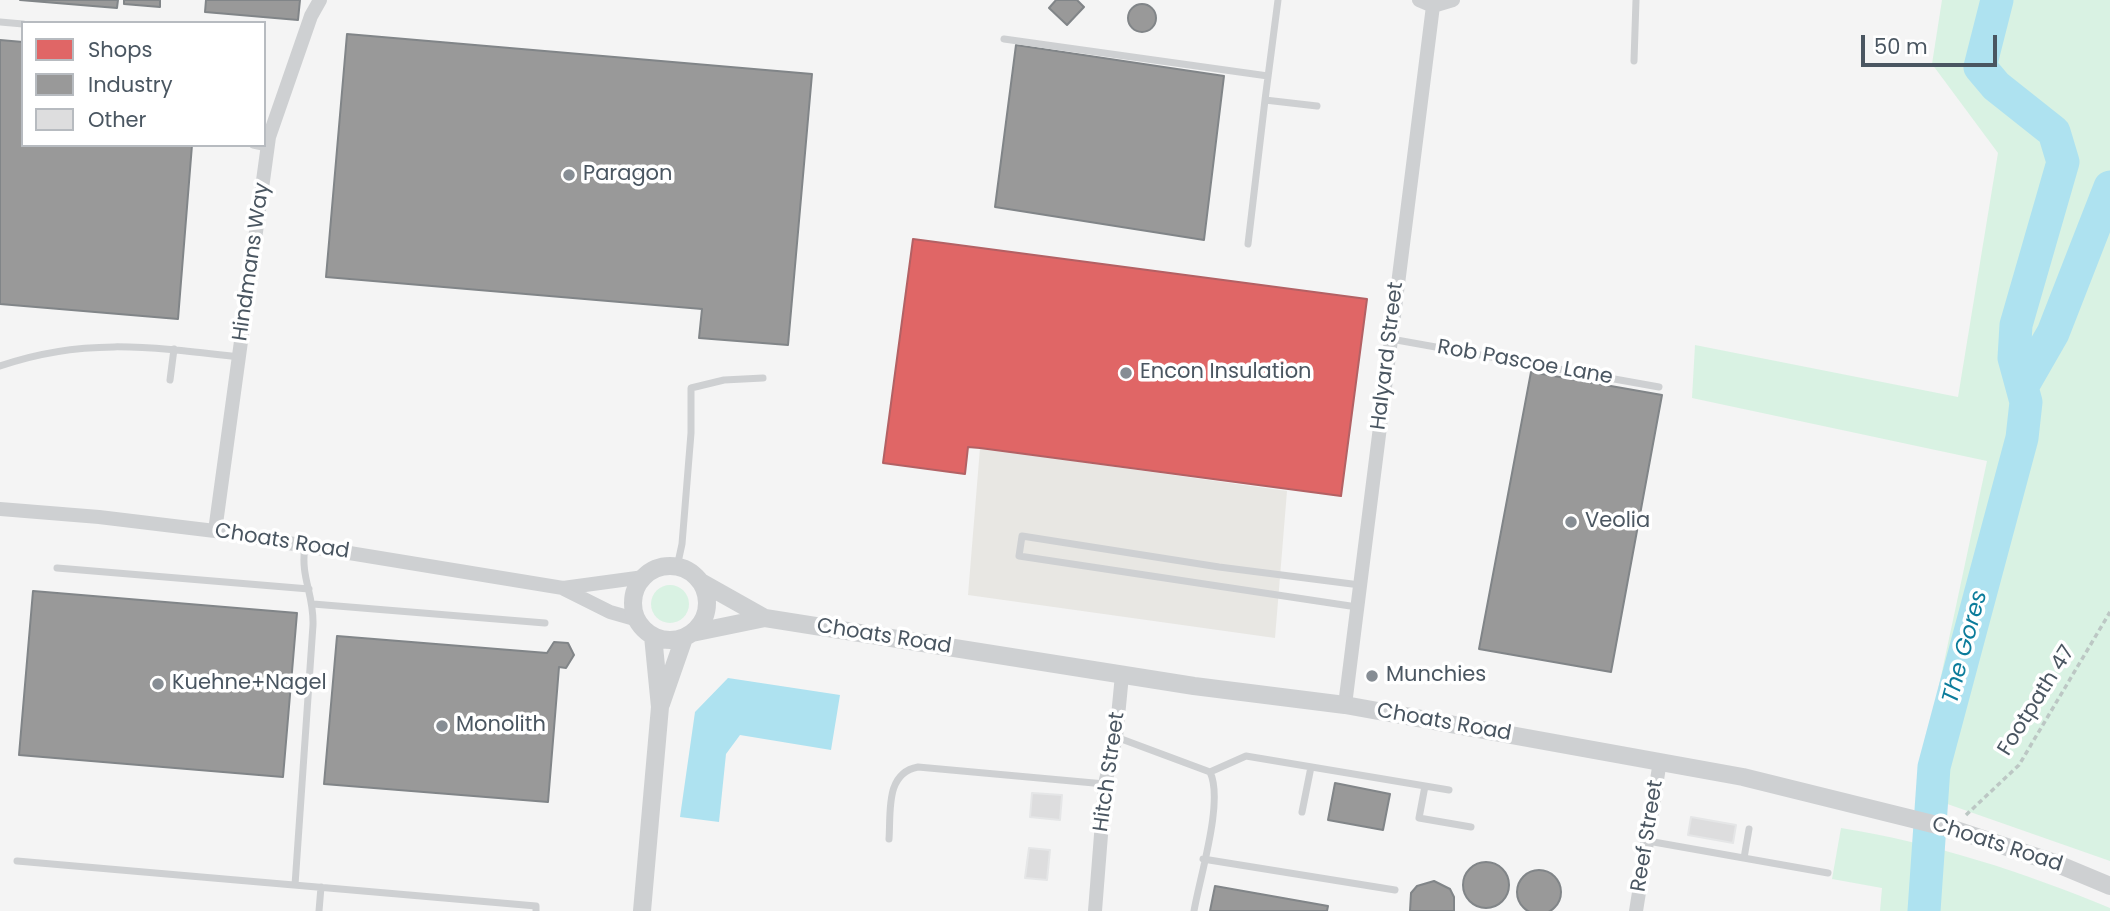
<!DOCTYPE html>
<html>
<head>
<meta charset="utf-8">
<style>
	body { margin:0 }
	#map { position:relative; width:2110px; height:911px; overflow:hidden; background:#f4f4f4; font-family:Poppins,sans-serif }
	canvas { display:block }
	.legend { position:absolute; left:21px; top:21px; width:245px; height:126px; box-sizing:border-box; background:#fff; border:2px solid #b7bbc0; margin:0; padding:9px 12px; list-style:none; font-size:21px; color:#4a5661 }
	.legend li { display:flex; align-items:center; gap:14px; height:35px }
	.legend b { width:35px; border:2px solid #b7bbc0 }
	.scale { position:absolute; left:1861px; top:35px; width:136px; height:32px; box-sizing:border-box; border:4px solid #4a5661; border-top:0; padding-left:9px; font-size:21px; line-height:24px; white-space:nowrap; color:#4a5661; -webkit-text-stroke:5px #fff; paint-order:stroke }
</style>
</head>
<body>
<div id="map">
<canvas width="2110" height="911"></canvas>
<ul class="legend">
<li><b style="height:19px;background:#e06666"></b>Shops</li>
<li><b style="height:19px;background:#999"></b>Industry</li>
<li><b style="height:19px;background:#ddddde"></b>Other</li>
</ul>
<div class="scale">50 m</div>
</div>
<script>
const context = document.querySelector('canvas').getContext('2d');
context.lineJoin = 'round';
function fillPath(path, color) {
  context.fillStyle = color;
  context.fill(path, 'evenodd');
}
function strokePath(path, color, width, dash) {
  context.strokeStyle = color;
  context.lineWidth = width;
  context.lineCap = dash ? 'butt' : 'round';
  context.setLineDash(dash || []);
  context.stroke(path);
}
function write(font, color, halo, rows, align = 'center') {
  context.font = font + ' Poppins,sans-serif';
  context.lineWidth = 7;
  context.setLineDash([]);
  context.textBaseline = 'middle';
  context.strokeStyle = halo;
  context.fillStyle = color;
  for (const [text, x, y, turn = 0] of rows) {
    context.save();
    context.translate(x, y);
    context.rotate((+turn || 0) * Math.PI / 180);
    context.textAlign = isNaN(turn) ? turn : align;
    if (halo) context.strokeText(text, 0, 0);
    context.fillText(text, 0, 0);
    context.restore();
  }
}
const commercial = new Path2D(`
	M980,448L1287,491L1275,638L968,595Z`);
const green = new Path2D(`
	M1942,0H2110V861L1916,793L1987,461L1692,398L1695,345L1958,397L1998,153L1932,64Z
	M651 604a19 19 0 1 1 38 0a19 19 0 1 1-38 0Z
	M1841,828C1934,843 2023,872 2110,908V911H1880L1882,888L1832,879Z`);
const water = new Path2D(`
	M728,678L840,695L831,750L740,735L726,754L719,822L680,817L695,712Z`);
const shops = new Path2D(`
	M913,239L1367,299L1341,496L980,448L968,447L965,474L883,463Z`);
const industry = new Path2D(`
	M20,0H118L117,8Z
	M124,0H160V7L124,4Z
	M206,0H300L298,20L205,12Z
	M1056,0H1077L1084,7L1067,25L1049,8Z
	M1128 18a14 14 0 1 1 28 0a14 14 0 1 1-28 0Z
	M347,34L812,74L788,345L699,338L702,309L326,277Z
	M0,40L23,42V145H192L178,319L0,304Z
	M1016,45L1224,76L1204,240L995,207Z
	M1531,372L1662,395L1611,672L1479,649Z
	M33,591L297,613L283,777L19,755Z
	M337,636L547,653L554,642L568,643L574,655L566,668L559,667L548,802L324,784Z
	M1335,783L1390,794L1383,830L1328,820Z
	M1463 885a23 23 0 1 1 46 0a23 23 0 1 1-46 0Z
	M1517 892a22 22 0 1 1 44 0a22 22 0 1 1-44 0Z
	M1434,881L1450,889L1454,897V911H1410L1411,893L1417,886Z
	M1215,886L1328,906L1327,911H1210Z`);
const river = new Path2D(`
	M2022,387L2053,333L2110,187
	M1924,911L1934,767L2022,438L2026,402L2014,358L2016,325L2063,162L2054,132L1996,86L1980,67L1997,0`);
const building = new Path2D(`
	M1032,793L1062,795L1060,820L1030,817Z
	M1691,817L1736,825L1733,843L1688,835Z
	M1029,848L1050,850L1047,880L1025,878Z`);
const path = new Path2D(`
	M1966,815L2019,765L2110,612`);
const service = new Path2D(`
	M1278,0L1265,100L1317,106
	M0,22L23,24
	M1004,39L1268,76
	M1634,61L1636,0
	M253,145L267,148
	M1248,244L1265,100
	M1391,339L1659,387
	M0,366C83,337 154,347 239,357
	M170,380L174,349
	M677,567L682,544L691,433V388L724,380L763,378
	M57,568L309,589
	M313,604L545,623
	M1357,607L1019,556L1022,536L1219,567L1360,585
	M1116,737L1210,772C1224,801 1200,876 1194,911
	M1210,772L1246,756L1449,790
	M1425,786L1419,818L1471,827
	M1302,812L1311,767
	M889,839C891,812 885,773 918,767L1105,784
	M1648,841L1828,873
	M1744,858L1749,829
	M1203,859L1395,890
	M17,861L536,906V911
	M295,885L313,625C314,593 300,578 305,546
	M319,911L321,887`);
const minor = new Path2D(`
	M1419,0L1433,6L1453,0
	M0,509L99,517L215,531L563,588L644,577
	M215,531L269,137L311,16L320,0
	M564,589L610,612L638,620
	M1345,705L1433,6
	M1095,911L1105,784L1116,737L1122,675
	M1636,911L1660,761`);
const tertiary = new Path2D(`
	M633 603a37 37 0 1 1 74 0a37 37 0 1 1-74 0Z
	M701,582L765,618L1194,686L1345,705L1743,777L1953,829L2055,863L2110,886
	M692,633L765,618
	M661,704L684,638
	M642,911L660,707L653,636`);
const markers = [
	[569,175,7,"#868d94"],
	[1126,373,7,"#868d94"],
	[1571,522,7,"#868d94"],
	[1372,676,7,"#868d94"],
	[158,684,7,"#868d94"],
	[442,726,7,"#868d94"]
];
const poiNames = [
	["Paragon",583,175],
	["Encon Insulation",1140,373],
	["Veolia",1585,522],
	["Munchies",1386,676],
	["Kuehne+Nagel",172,684],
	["Monolith",456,726]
];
const streetNames = [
	["Hindmans Way",252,262,-82],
	["Halyard Street",1388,356,-83],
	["Rob Pascoe Lane",1525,363,10],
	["Choats Road",282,542,9],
	["Choats Road",884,637,9],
	["Footpath 47",2037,701,-58],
	["Choats Road",1444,723,10],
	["Hitch Street",1110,772,-82],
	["Reef Street",1648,836,-81],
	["Choats Road",1997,845,18]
];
const waterNames = [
	["The Gores",1966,647,-75]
];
fillPath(commercial, '#e8e7e3');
fillPath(green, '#d9f2e3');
fillPath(water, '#aee2f0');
fillPath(shops, '#e06666');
strokePath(shops, '#b36164', 2);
fillPath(industry, '#999');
strokePath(industry, '#818588', 2);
strokePath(river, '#aee2f0', 33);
fillPath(building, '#ddddde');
strokePath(building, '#e5e6e7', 2);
strokePath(path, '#bcc7c4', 3.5, [5, 3.5]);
strokePath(service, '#ced0d2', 7);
strokePath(minor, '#ced0d2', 14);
strokePath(tertiary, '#ced0d2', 18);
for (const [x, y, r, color] of markers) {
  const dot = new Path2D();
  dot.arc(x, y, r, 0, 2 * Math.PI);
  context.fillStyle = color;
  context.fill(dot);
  strokePath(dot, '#fff', 2.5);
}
write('21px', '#4a5661', '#fff', poiNames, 'left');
write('21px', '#4a5661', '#fff', streetNames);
write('italic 23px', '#0c7c9b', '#fff', waterNames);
</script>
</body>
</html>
